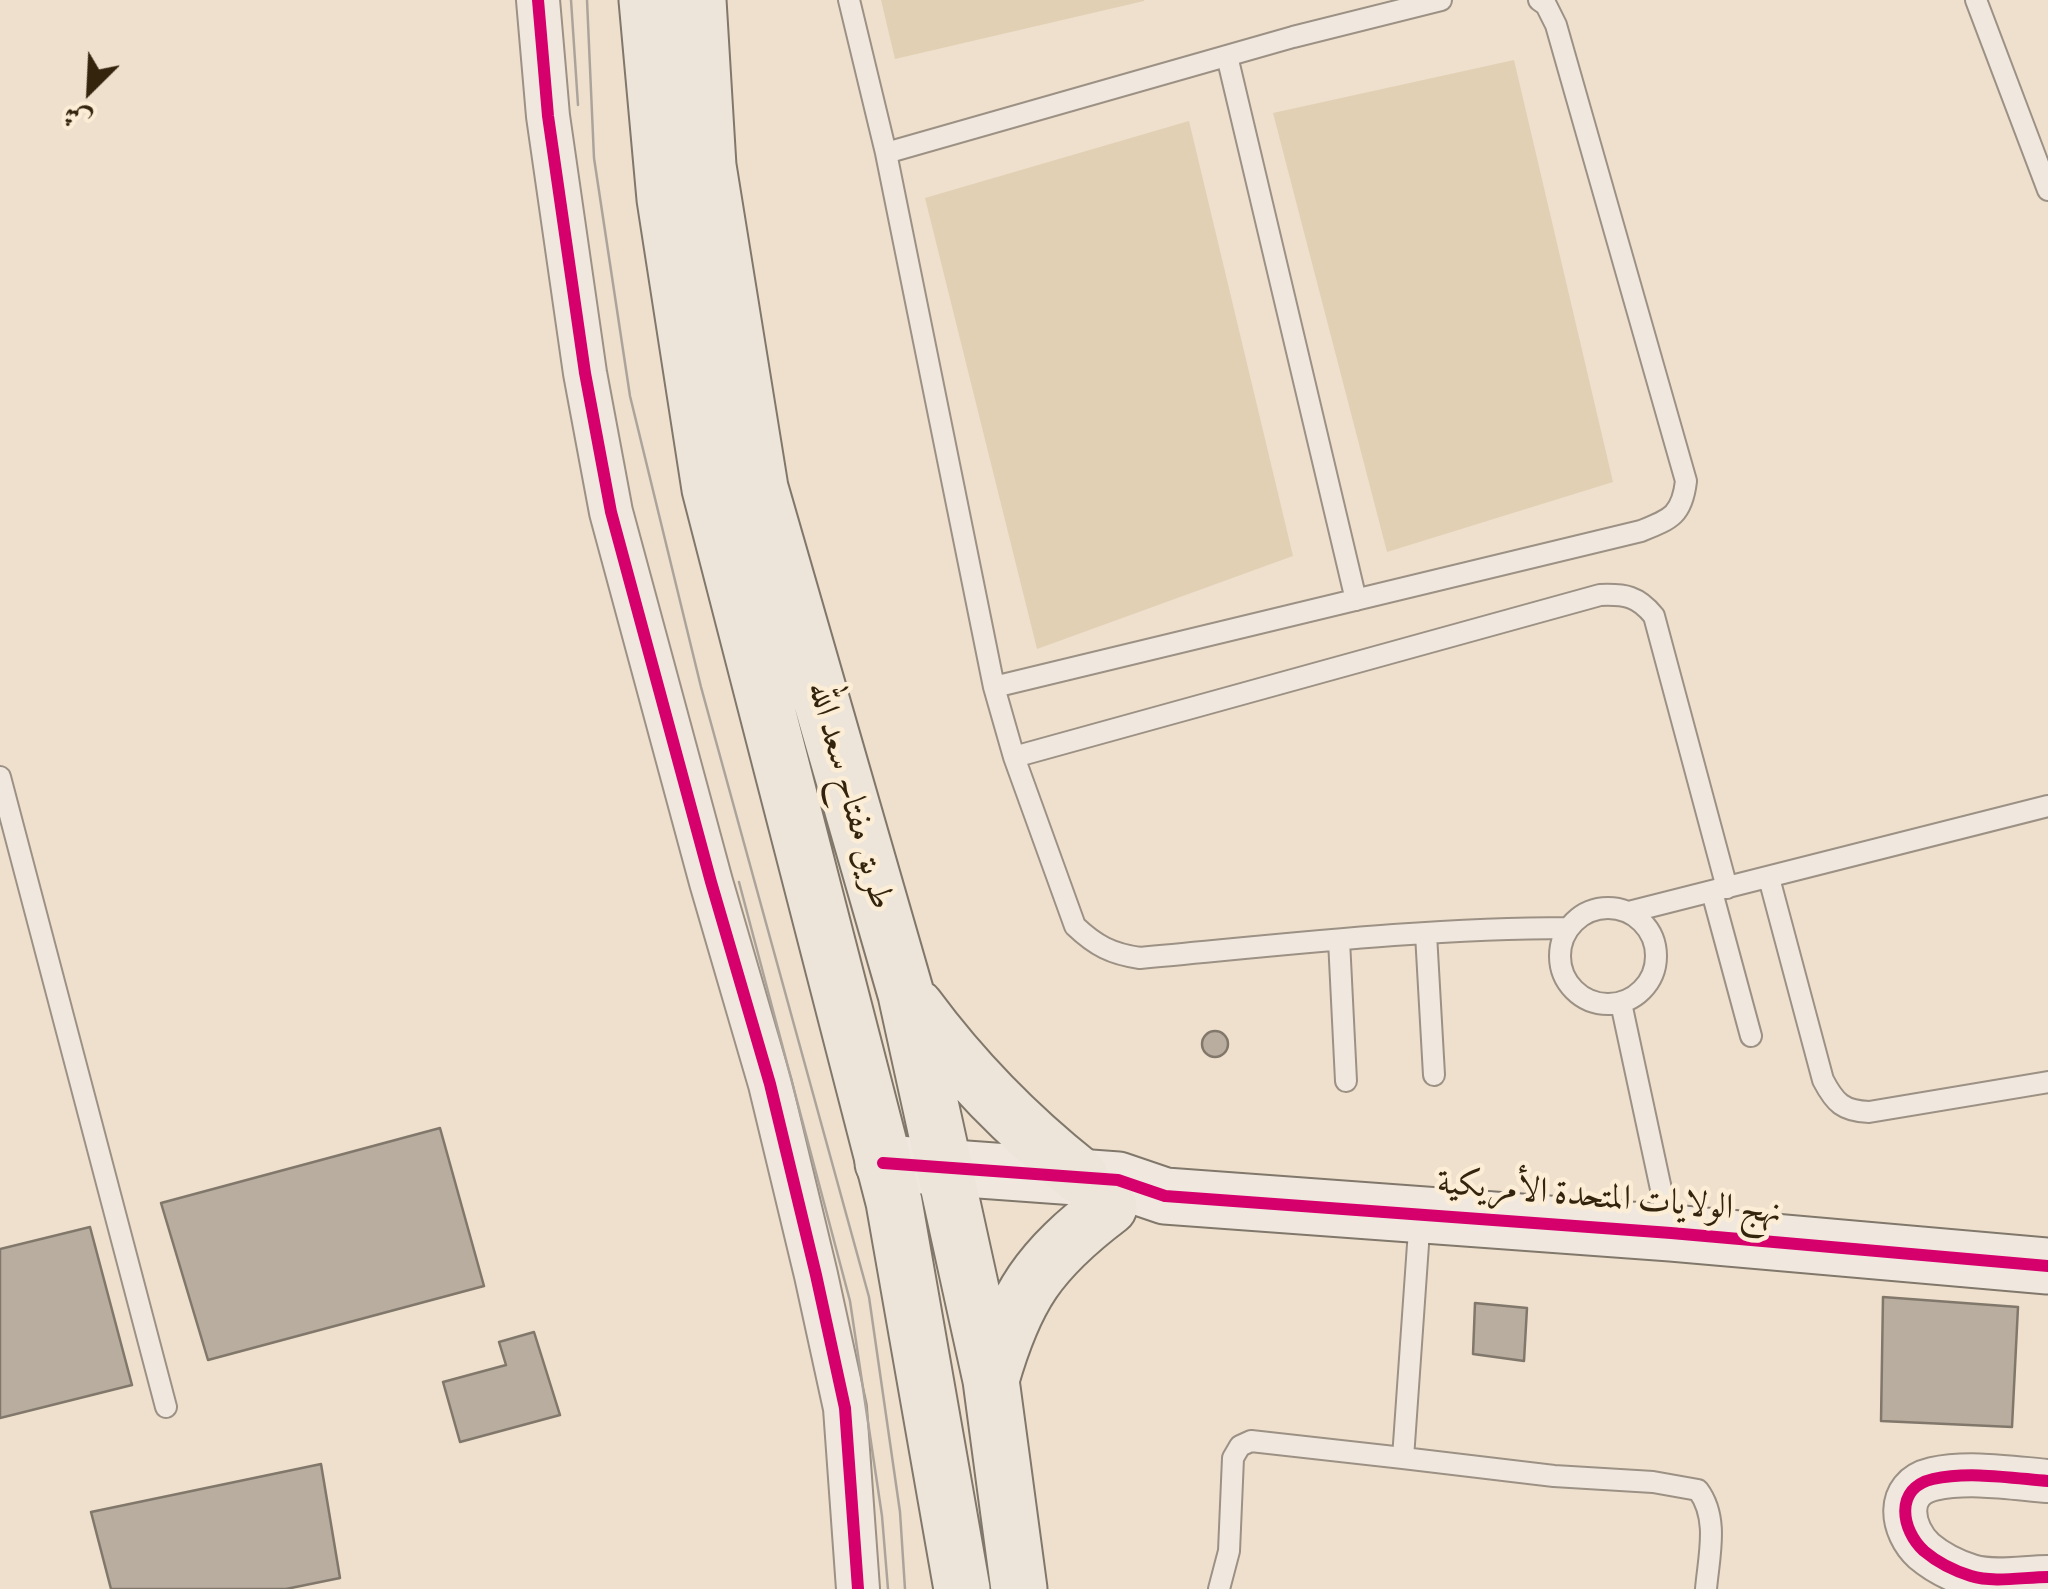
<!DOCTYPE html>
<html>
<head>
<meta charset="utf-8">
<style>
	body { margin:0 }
	#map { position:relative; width:2048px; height:1589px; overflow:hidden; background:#eee0cd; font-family:"Libre Bodoni",Amiri,serif }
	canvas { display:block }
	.north { position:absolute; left:40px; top:40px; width:100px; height:100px; -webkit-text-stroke:8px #fcedd6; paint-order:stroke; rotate:204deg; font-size:28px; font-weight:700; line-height:40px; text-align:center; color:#34240d }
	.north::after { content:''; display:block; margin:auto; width:35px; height:45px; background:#34240d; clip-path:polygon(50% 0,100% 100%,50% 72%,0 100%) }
</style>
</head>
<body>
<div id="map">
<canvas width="2048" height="1589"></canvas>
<div class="north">ش</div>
</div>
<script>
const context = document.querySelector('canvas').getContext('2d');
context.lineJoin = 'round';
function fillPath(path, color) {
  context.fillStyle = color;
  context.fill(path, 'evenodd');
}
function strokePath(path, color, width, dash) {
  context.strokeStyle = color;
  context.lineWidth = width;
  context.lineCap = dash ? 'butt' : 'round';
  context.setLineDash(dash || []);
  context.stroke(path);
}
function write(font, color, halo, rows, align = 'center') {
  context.font = font + ' "Libre Bodoni",Amiri,serif';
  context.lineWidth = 9;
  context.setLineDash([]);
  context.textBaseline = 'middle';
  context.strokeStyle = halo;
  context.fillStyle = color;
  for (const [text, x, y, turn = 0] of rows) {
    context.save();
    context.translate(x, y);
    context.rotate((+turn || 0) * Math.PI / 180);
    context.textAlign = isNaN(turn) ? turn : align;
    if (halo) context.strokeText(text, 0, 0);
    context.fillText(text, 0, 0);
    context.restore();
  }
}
const green = new Path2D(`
	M881,0H1144V1L895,59Z
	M1514,60L1613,482L1387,552L1273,113Z
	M1189,121L1293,556L1037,649L925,198Z`);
const building = new Path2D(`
	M1202 1044a13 13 0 1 1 26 0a13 13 0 1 1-26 0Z
	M440,1128L484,1286L208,1360L161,1203Z
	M90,1227L132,1385L0,1418V1249Z
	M1883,1297L2018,1307L2012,1427L1881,1421Z
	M1475,1303L1527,1308L1524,1361L1473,1354Z
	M534,1332L560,1415L460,1442L443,1382L506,1365L499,1342Z
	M321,1464L340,1578L286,1589H111L91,1512Z`);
const lane = new Path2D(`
	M849,0L886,153L994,687L1014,757L1075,926C1096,946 1112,954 1140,958C1282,945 1426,928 1569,928
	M1976,0L2048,190
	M1227,56L1356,600
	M886,153L1293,37L1441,0
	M994,687L1641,531C1671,519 1682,515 1686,481L1556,25L1546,5L1539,0
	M1014,757L1600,595C1625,594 1638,596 1654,616L1727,888
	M0,777L166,1407
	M1769,878L1823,1080C1835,1103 1843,1111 1869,1112L2048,1082
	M1712,892L1751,1036
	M1560 956a48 48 0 1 1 96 0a48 48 0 1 1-96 0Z
	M1629,912L2048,806
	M1426,934L1434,1075
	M1339,940L1346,1081
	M1621,1003L1670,1231
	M1403,1458L1554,1476L1653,1482L1698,1490C1719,1518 1709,1555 1706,1589
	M1219,1589L1229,1551L1233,1458L1240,1446L1251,1441L1403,1458L1420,1216`);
const street = new Path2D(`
	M538,0L548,116L585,373L611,512L711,882L770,1084L816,1275L845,1408L858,1589
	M2048,1481C2012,1478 1969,1471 1933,1479C1894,1488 1901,1530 1924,1551C1937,1562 1955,1571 1971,1576C1993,1583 2025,1577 2048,1577`);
const secondary = new Path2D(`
	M883,1163L1118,1180L1165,1196L1671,1233L2048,1266`);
const highway = new Path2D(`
	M647,0L665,199L710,489L894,1202L962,1589
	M698,0L708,166L760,488L906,994L991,1380L1019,1589
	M916,1007C964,1072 1017,1126 1080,1176
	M991,1380C1015,1296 1039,1260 1109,1207`);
const tram = new Path2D(`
	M571,0L578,105
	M587,0L594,158L630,396L701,687L869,1297L900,1512L905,1589
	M739,882L850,1301L882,1516L888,1589`);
const cycleway = new Path2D(`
	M538,0L548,116L585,373L611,512L711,882L770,1084L816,1275L845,1408L858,1589
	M883,1163L1118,1180L1165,1196L1671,1233L2048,1266
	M2048,1481C2012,1478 1969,1471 1933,1479C1894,1488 1901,1530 1924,1551C1937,1562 1955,1571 1971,1576C1993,1583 2025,1577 2048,1577`);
const streetNames = [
	["طريق مفتاح سعد الله",849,796,74],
	["نهج الولايات المتحدة الأمريكية",1609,1199,5]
];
fillPath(green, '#e2d0b5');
fillPath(building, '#b8ad9f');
strokePath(building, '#81786b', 2.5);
strokePath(lane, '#9c9184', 24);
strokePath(street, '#9c9184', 46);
strokePath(secondary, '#81786b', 59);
strokePath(highway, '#81786b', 59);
strokePath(lane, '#f0e8df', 20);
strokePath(street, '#f0e8df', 42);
strokePath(secondary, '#f0e8df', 55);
strokePath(highway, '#ede5da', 55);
strokePath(tram, '#aca49b', 2.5);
strokePath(cycleway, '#d6006c', 12);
write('35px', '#34240d', '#fcedd6', streetNames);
</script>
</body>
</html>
